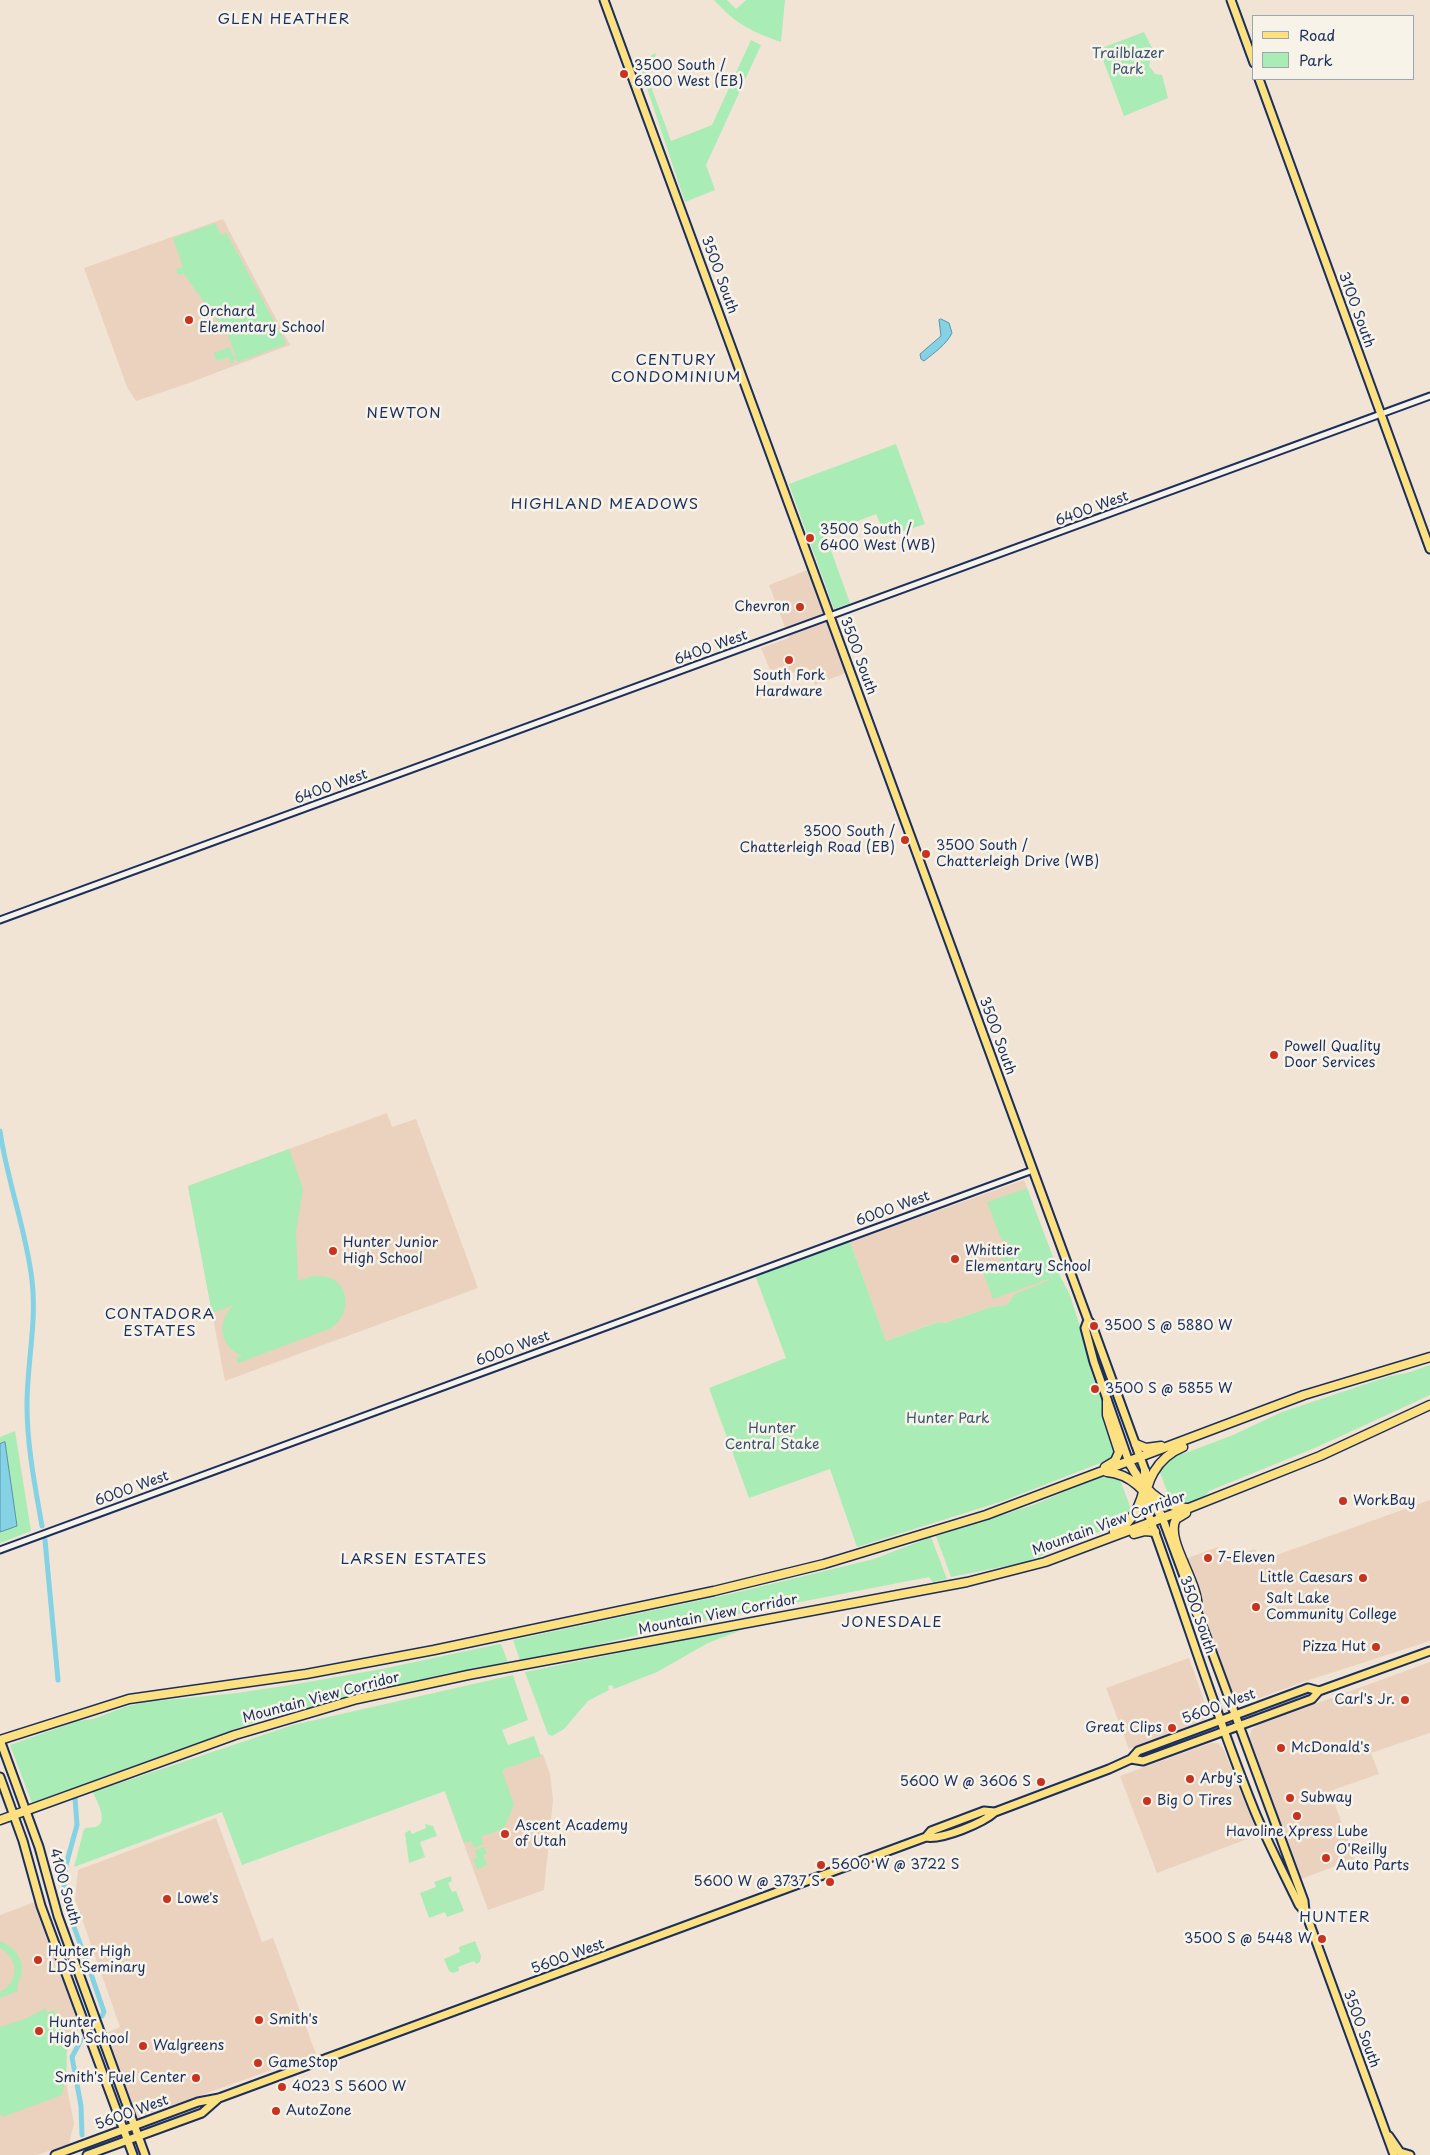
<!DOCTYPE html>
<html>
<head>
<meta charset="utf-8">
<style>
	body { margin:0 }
	#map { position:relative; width:1430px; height:2155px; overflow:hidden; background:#f1e4d5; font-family:"Playpen Sans",sans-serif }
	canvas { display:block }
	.legend { position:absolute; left:1252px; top:15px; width:162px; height:65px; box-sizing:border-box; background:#f7f3e8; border:1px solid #9fa5b1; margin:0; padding:6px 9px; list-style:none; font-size:15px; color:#1b2f5e }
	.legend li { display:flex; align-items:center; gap:10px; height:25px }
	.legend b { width:25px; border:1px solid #9fa5b1 }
</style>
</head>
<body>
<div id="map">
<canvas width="1430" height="2155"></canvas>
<ul class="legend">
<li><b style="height:6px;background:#fde080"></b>Road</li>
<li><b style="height:14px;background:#a9ecb6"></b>Park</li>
</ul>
</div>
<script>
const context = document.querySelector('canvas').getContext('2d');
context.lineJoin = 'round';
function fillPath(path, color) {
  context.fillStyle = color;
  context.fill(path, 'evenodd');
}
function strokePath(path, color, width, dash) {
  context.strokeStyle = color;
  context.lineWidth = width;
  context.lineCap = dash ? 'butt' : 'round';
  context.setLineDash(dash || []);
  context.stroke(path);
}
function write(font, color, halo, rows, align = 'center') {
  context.font = font + ' "Playpen Sans",sans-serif';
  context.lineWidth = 5;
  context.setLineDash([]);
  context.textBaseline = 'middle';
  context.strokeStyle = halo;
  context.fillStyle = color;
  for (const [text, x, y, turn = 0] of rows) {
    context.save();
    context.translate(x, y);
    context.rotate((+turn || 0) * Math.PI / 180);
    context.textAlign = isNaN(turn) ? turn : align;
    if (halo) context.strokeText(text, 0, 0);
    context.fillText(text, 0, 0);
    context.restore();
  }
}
const built = new Path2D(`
	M223,219L290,345L186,384L136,401L127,387L84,268Z
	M810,569L848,672L815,685L807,667L774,680L761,648L789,638L769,585Z
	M387,1113L392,1127L416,1119L478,1288L225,1381L188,1186Z
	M1024,1180L1060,1276L1010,1300L1007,1305L991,1307L945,1323L937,1322L886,1341L850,1242Z
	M1430,1500V1641L1303,1682L1246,1703H1241L1235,1700L1185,1559L1218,1547L1224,1560L1255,1549L1260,1561Z
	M1189,1658L1207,1709L1206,1719L1129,1749L1106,1688Z
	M1430,1662V1733L1371,1753L1379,1774L1330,1791L1355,1859L1301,1879L1250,1739L1251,1730L1257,1725Z
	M1211,1743H1218L1224,1750L1258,1835L1157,1873L1120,1776Z
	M543,1754L550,1774L553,1800L544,1890L488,1910L445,1792Z
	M216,1818L262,1942L273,1938L316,2054L137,2118L107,2033L120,2027L75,1899L78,1870Z
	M35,1902L80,2027L66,2054L67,2088L74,2123L69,2144L37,2155H0V1915Z`);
const green = new Path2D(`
	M714,0H727L736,9L746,0H785L781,42C750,31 736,24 714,0Z
	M1144,32L1155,54L1151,58L1149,66L1155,74L1162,75L1168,98L1124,116L1099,49Z
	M751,40L761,45L706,165L715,190L685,202L639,64L655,53L656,55L646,73L671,141L712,125Z
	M215,223L221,235L226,232L286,343L284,345L238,362L236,358L232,363L229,362V357L217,361L214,353L230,347L233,356L236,357L229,337L184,274L185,273L178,275L176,269L183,267L173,238Z
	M896,444L925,524L886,537L876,514L825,534L850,603L834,609L789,484Z
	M289,1149L303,1189L296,1232L298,1281C305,1279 313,1275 321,1276C351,1278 353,1317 329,1329L238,1363L236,1358L242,1356C219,1346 216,1321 234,1305L212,1313L188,1186Z
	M1027,1188L1060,1276L1070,1295L1100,1390L1103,1407L1116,1444L1117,1449L1113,1458L1003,1501L857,1547L830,1469L749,1498L709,1388L786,1358L755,1275L850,1242L886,1341L938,1322L945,1323L991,1307L1007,1305L1015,1294L1050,1280L1048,1279L993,1299L980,1264L986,1261L991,1265L1002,1261L998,1250L1000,1247L1009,1243L1008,1240L1004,1241L1001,1239L987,1202Z
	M1430,1365V1395L1317,1447L1209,1491C1201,1503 1183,1506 1170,1499L1159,1470L1168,1459L1180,1451L1183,1454L1233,1435L1282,1412L1390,1376L1407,1373Z
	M15,1431L31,1531L0,1543V1437Z
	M1104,1475L1119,1477L1131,1509L1127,1518L1118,1526L1087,1536L1026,1562L951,1577L936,1536L1033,1505Z
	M931,1537L947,1579L933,1582L929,1577L671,1627L521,1663L513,1640L730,1594L874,1559Z
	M752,1626L708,1643L657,1672L614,1689L612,1685L608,1686L609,1690L588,1701L564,1729L552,1736L548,1734L525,1672Z
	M499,1644H501L509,1665L448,1673L263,1719L32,1803L10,1745L78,1721L93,1719L125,1707L145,1702L237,1693L297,1684L382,1669Z
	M513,1675L528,1720L502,1730L508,1745L534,1736L541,1756L502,1770L514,1805L504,1828L481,1837L483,1844L474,1848L471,1841L464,1843L445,1791L242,1865L222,1812L74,1867L84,1829C89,1826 94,1829 99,1825C107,1818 96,1800 93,1792L293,1725Z
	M425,1824L433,1826L437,1836L420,1842L425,1857L409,1863L405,1833L410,1830L412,1834L426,1828Z
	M484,1847L487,1854L483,1855L487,1865L477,1869L473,1859L477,1857L475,1850Z
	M451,1876L452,1881L448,1883L452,1892L456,1891L464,1911L447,1917L445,1912L429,1918L420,1893L436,1887L434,1882Z
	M0,1941C15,1947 25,1960 21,1976C19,1982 16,1985 18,1991L0,1998V1992C20,1982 19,1958 0,1948Z
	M475,1941L481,1956L480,1962L476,1964L474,1961L458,1967L459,1971L453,1973L449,1971L444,1959L460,1952L459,1947Z
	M46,2008L47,2013L54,2010C70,2038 69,2065 62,2095L2,2117L0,2112V2027L25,2019Z`);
const water = new Path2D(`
	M941,319L949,323L952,333C946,345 935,352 924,361L921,359L920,354L941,336L939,320Z
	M5,1442L17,1526L0,1532V1444Z`);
const canal = new Path2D(`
	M0,1131C7,1181 26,1229 32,1280C37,1322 27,1363 27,1405C27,1446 35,1486 42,1526
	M45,1540L58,1680
	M75,1798L77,1825L66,1865L64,1886L65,1902L86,1960
	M90,1971L104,2012L102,2016
	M81,2040L72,2057L81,2106L82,2135`);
const minor = new Path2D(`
	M0,920L1430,396
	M0,1550L1033,1170`);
const major = new Path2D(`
	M604,0L1074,1282L1088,1320L1092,1325L1147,1476
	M1231,0L1254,63
	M1259,79L1430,549
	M1088,1320L1085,1328L1094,1362L1130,1465
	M1145,1505C1183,1607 1214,1711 1255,1812C1268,1843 1284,1874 1299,1905L1304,1911
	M1161,1514L1304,1901L1305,1911L1394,2155
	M0,1740L39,1847L58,1916L145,2155
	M1131,1759L1143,1761L1312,1699L1319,1691L1430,1651
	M0,1777L23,1841L41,1906L133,2155
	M926,1837L931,1831L984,1811L995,1812
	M1389,2136L1400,2152L1410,2155
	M55,2155L198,2102L219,2098L926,1837C942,1840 983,1823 995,1812L1109,1769L1131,1759L1138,1751L1308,1688L1319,1691
	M87,2155L202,2113L219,2098`);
const highway = new Path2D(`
	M1136,1444L1146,1448L1161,1446
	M1129,1462C1140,1484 1160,1508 1187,1508
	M1105,1467L1115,1461L1119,1452L1107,1415V1401
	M1107,1472C1133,1474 1151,1497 1162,1518
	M1147,1510C1142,1483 1158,1457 1183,1447
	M1186,1513L1176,1519C1164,1541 1203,1586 1197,1613
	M1114,1532C1136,1522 1146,1494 1145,1471
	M1134,1534L1145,1531L1155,1532
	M0,1740L129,1699L306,1674L434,1650L714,1591L824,1564L986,1515L1304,1395L1430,1357
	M0,1820L235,1735L357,1699L468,1675L967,1582L1045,1562L1189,1508L1320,1456L1430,1405`);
const markers = [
	[624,74,5,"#c8321e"],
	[189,320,5,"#c8321e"],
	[810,538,5,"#c8321e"],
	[800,607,5,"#c8321e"],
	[789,660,5,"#c8321e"],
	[905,840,5,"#c8321e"],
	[926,854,5,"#c8321e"],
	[1274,1055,5,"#c8321e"],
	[333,1251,5,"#c8321e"],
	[955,1259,5,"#c8321e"],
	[1094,1326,5,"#c8321e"],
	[1095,1389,5,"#c8321e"],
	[1343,1501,5,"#c8321e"],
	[1208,1558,5,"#c8321e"],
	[1363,1578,5,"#c8321e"],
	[1256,1607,5,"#c8321e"],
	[1376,1647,5,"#c8321e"],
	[1405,1700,5,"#c8321e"],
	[1172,1728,5,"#c8321e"],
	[1281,1748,5,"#c8321e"],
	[1190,1779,5,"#c8321e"],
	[1041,1782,5,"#c8321e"],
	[1290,1798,5,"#c8321e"],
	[1147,1801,5,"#c8321e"],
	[1297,1816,5,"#c8321e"],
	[505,1834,5,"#c8321e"],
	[1326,1858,5,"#c8321e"],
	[821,1865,5,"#c8321e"],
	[830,1882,5,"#c8321e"],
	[167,1899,5,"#c8321e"],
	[1322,1939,5,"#c8321e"],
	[38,1960,5,"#c8321e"],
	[259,2020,5,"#c8321e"],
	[39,2031,5,"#c8321e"],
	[143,2046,5,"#c8321e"],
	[258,2063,5,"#c8321e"],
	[196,2078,5,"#c8321e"],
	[282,2087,5,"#c8321e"],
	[276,2111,5,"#c8321e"]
];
const parkNames = [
	["Trailblazer",1128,54],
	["Park",1128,70],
	["Hunter Park",948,1419],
	["Hunter",772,1429],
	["Central Stake",772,1445]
];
const poiNames = [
	["3500 South /",634,66],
	["6800 West (EB)",634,82],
	["Orchard",199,312],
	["Elementary School",199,328],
	["3500 South /",820,530],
	["6400 West (WB)",820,546],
	["Chevron",790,607,"right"],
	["South Fork",789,676,"center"],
	["Hardware",789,692,"center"],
	["3500 South /",895,832,"right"],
	["Chatterleigh Road (EB)",895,848,"right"],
	["3500 South /",936,846],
	["Chatterleigh Drive (WB)",936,862],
	["Powell Quality",1284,1047],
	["Door Services",1284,1063],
	["Hunter Junior",343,1243],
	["High School",343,1259],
	["Whittier",965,1251],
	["Elementary School",965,1267],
	["3500 S @ 5880 W",1104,1326],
	["3500 S @ 5855 W",1105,1389],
	["WorkBay",1353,1501],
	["7-Eleven",1218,1558],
	["Little Caesars",1353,1578,"right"],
	["Salt Lake",1266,1599],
	["Community College",1266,1615],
	["Pizza Hut",1366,1647,"right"],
	["Carl's Jr.",1395,1700,"right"],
	["Great Clips",1162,1728,"right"],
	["McDonald's",1291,1748],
	["Arby's",1200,1779],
	["5600 W @ 3606 S",1031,1782,"right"],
	["Subway",1300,1798],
	["Big O Tires",1157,1801],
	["Ascent Academy",515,1826],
	["of Utah",515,1842],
	["Havoline Xpress Lube",1297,1832,"center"],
	["O'Reilly",1336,1850],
	["Auto Parts",1336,1866],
	["5600 W @ 3722 S",831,1865],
	["5600 W @ 3737 S",820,1882,"right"],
	["Lowe's",177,1899],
	["3500 S @ 5448 W",1312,1939,"right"],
	["Hunter High",48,1952],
	["LDS Seminary",48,1968],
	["Smith's",269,2020],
	["Hunter",49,2023],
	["High School",49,2039],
	["Walgreens",153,2046],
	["GameStop",268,2063],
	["Smith's Fuel Center",186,2078,"right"],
	["4023 S 5600 W",292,2087],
	["AutoZone",286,2111]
];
const streetNames = [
	["3500 South",719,275,70],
	["3100 South",1356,310,70],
	["6400 West",1092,509,-20],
	["6400 West",711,648,-20],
	["3500 South",858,656,70],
	["6400 West",331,787,-20],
	["3500 South",997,1036,70],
	["6000 West",893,1209,-20],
	["6000 West",513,1349,-20],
	["6000 West",132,1489,-20],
	["Mountain View Corridor",1109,1524,-20],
	["Mountain View Corridor",718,1615,-11],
	["3500 South",1197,1615,71],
	["Mountain View Corridor",321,1698,-15],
	["5600 West",1219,1707,-20],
	["4100 South",64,1887,74],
	["5600 West",568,1957,-20],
	["3500 South",1361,2029,70],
	["5600 West",132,2113,-20]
];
const neighbourhoodNames = [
	["GLEN HEATHER",284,20],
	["CENTURY",676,361],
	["CONDOMINIUM",676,378],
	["NEWTON",404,414],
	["HIGHLAND MEADOWS",605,505],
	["CONTADORA",160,1315],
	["ESTATES",160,1332],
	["LARSEN ESTATES",414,1560],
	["JONESDALE",892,1623],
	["HUNTER",1335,1918]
];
fillPath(built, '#ead2be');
fillPath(green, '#a9ecb6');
fillPath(water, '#85d2e4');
strokePath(water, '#5b91ae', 1);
strokePath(canal, '#85d2e4', 5);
strokePath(minor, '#1b2f5e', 9);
strokePath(major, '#1b2f5e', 11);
strokePath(highway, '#1b2f5e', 11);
strokePath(minor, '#f7f3e8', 5);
strokePath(major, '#fde080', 7);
strokePath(highway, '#fde080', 8);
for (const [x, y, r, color] of markers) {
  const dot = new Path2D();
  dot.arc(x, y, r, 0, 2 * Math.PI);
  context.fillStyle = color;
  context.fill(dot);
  strokePath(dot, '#f7f3e8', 2);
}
write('14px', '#375570', '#f7f3e8', parkNames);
write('14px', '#1b2f5e', '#f7f3e8', poiNames, 'left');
write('14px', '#1b2f5e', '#f7f3e8', streetNames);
context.letterSpacing = '1px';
write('15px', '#1b2f5e', '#f7f3e8', neighbourhoodNames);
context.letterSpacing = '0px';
</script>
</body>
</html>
